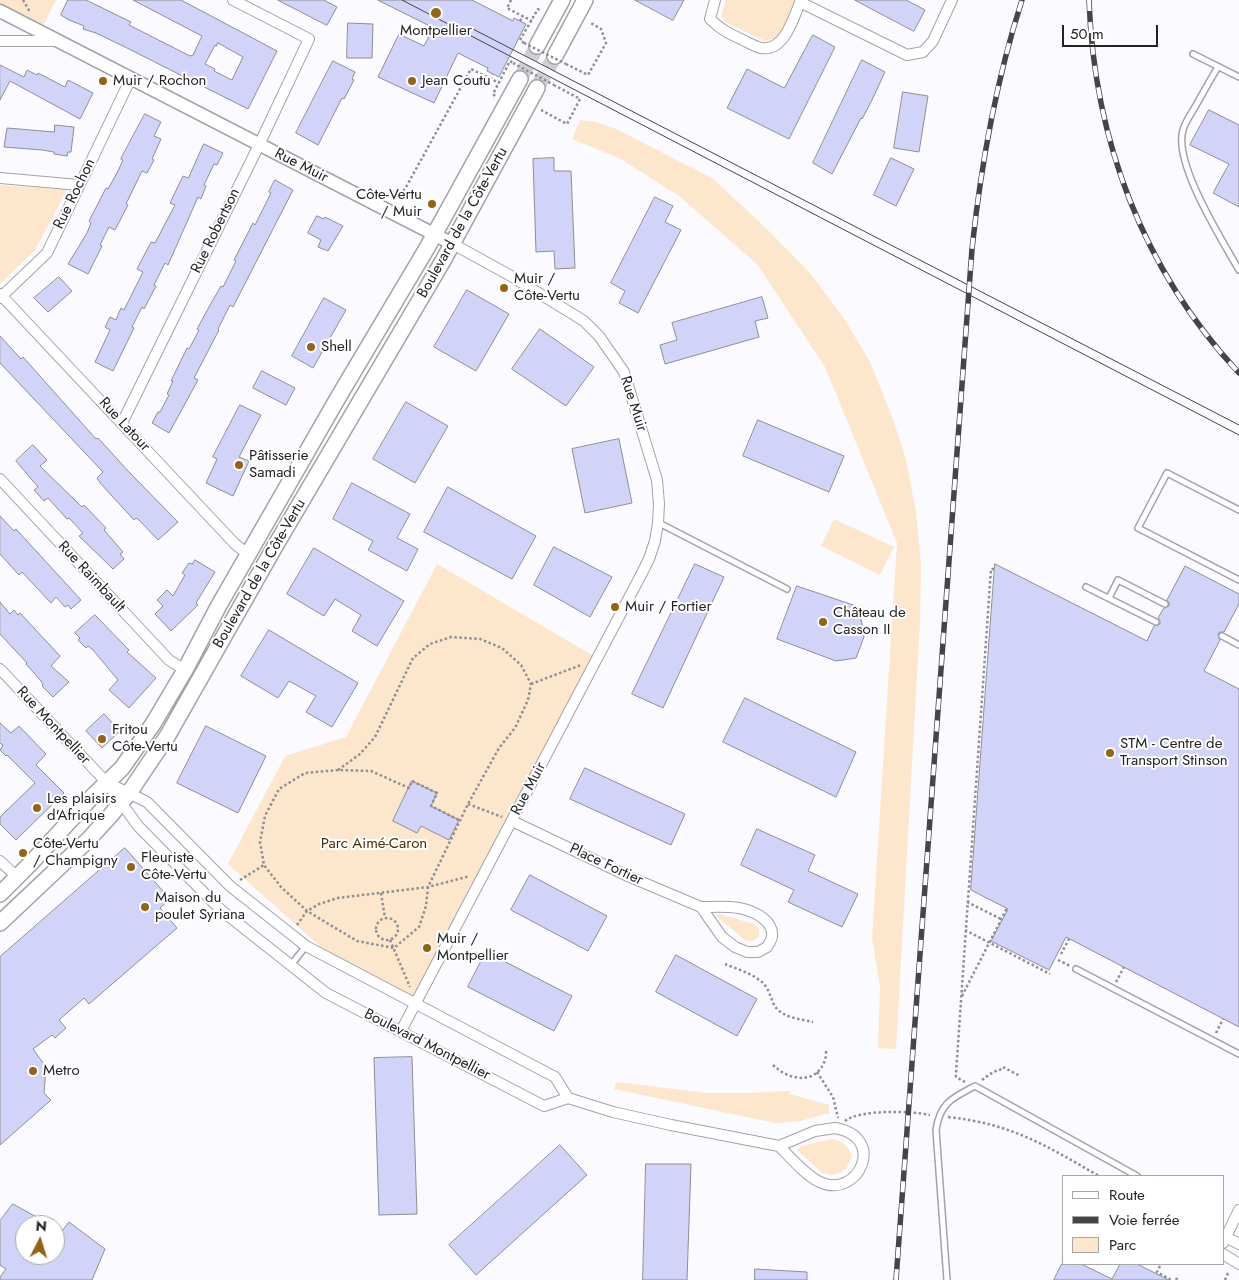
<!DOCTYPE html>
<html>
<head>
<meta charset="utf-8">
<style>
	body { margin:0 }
	#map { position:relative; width:1239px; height:1280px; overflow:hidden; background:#fafaff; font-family:Jost,sans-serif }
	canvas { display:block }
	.legend { position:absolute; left:1062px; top:1175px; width:162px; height:90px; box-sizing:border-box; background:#fff; border:1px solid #a7a7a8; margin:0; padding:6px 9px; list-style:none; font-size:15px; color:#232325 }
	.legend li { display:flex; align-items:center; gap:10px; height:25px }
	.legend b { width:25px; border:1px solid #a7a7a8 }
	.north { position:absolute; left:15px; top:1215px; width:50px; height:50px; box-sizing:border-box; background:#fff; border:1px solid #a7a7a8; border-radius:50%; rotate:5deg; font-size:14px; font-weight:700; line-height:20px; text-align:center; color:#232325 }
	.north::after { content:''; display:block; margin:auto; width:18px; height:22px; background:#946313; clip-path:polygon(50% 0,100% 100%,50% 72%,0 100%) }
	.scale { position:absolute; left:1062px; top:25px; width:96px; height:22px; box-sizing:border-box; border:2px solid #232325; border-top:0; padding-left:6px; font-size:15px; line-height:18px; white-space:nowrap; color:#232325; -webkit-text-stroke:4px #fff; paint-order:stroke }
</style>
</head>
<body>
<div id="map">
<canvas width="1239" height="1280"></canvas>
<ul class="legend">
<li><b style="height:6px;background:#fff"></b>Route</li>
<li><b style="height:6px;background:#454548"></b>Voie ferrée</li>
<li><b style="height:14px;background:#fde7cc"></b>Parc</li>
</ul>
<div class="north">N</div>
<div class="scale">50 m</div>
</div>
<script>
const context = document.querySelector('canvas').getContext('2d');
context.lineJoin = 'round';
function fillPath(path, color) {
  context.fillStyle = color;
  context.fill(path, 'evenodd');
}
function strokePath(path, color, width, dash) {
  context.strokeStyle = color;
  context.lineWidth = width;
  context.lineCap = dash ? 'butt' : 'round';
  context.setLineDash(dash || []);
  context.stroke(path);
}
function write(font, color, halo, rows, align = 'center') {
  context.font = font + ' Jost,sans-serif';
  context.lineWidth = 4;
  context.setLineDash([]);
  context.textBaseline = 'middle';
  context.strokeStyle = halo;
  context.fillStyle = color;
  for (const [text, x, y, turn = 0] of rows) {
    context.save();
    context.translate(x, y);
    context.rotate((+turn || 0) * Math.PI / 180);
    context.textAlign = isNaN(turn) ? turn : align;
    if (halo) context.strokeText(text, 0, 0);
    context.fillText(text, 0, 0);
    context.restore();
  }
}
const green = new Path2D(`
	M0,0H56L40,31L0,11Z
	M726,0H796L783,29L776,38L765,41L727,23L721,16Z
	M580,120L596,122L616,129L712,178L767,229L810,273L845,320L870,362L893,419L906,460L916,512L921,564L920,623L896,1049L878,1048L880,987L872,938L897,543L825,367L757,264L679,196L621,159L572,139Z
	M0,185L67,190L35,250L0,284Z
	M834,519L894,547L880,575L821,546Z
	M437,564L597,658L416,1003L341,965L228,864L285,756L346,737Z
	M719,914L754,924L759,928V936L753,941H746L717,917Z
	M616,1082L707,1093H747L790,1091V1094L829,1105V1114H824L801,1121L775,1123L614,1089Z
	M831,1139C842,1140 849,1146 852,1157L846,1169L840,1173L830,1175L822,1173L797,1150L801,1146Z`);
const building = new Path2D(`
	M68,0H86L131,22L129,25L190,56L193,55L202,36L133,0H181L277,51L248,109L125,47L96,33L83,29L84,26L67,19L61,15ZM218,43L243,57L232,80L214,71L215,69L205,64L215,45L216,46Z
	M278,0H324L337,7L327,25Z
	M378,0H472L513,21L514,18L526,24L499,77L487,71L488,68L458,53L434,103L378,77L399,34L424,46L433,28Z
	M635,0H684L673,20Z
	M855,0H906L925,10L914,31Z
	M348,23L373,24L372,58H347Z
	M813,35L835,47L789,139L727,108L747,69L784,88Z
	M862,60L885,72L871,102L862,119L861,118L832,174L813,163Z
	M333,61L355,72L352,79L354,80L344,99L342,98L318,145L296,133Z
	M0,65L24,77L27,70L37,75L38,73L65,87L68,80L93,93L80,119L10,81L0,100Z
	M903,92L928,96L919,152L894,148Z
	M1209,110L1239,125V207L1213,193L1229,164L1190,145Z
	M145,114L161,122L154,136L161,139L152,159L154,160L147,173L142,171L126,204L128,205L115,230L109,227L100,245L102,246L88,274L68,264L87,233L91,223L89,221L106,188L108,189L118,171L123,160L121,159Z
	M55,125L74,127L71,152H68L67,156L54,154V152L42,150L4,147L7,128L54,132Z
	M204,144L223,153L217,165L214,164L204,185L206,186L201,199L198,197L168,265L165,263L154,285L156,286L144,309L142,307L132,327L134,328L113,371L95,362L110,330L105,327L110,317L116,320L121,308L124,310L143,272L137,269L151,242L155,243L175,205L170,203L183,176L188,178Z
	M554,158V171H571L575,268L555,269L554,251L536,252L533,159Z
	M891,158L914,169L896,206L874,195Z
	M275,180L293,190L233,307L230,305L218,329L219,330L194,378L198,380L169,433L152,423L158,412H160L169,395L167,394L173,381H171L187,348L189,349L199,330L197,329L209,307L221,286L223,287L236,261L234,260L253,223L255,225L271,193L269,192Z
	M655,197L673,206L665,222L681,230L638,313L619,303L625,291L611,283Z
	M317,216L324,219L325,217L343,226L328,251L318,247L321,240L308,233Z
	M59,277L72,291L48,312L34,298Z
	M467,290L509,314L476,371L434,347Z
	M762,297L768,318L755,321L759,337L665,364L660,345L677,340L672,323Z
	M324,298L346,310L313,368L292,356Z
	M540,329L594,367L566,406L512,369Z
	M0,336L21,359L23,357L96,439L98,438L129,472L178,522L158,540L139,520L136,518L134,520L101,484L97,478L103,472L0,363Z
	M262,371L295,388L286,405L253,388Z
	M406,402L448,426L415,483L373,459Z
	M240,405L261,415L239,457L249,461L233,496L206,483L217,459L213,457Z
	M758,420L844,456L829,492L743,456Z
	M619,439L632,503L585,513L572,449Z
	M33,445L47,460L40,466L82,507L84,505L106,528L104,530L123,552L120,554L124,559L113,569L79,536L83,533L69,518L67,519L48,498L44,501L34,490L38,487L16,461Z
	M352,483L410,514L397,538L418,549L407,571L368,550L373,541L333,519Z
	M448,487L536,536L512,579L424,532Z
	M0,516L14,531L16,529L81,600L71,609L68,605L65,607L56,597L51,603L22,572L19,575L0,554Z
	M554,547L612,577L590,617L534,585Z
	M314,548L404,601L377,646L352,631L361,615L335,599L324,616L287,594Z
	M195,560L215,572L196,603L198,605L171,631L155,614L163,606L157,600L167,590L173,596L185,575L182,573L189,563L192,564Z
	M695,564L724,577L663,708L632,694Z
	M995,564L1147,641L1154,626L1160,624V621L1158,618L1164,608L1169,606V603L1167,600L1185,566L1239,594V604L1224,632H1220L1218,634L1220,640L1204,671L1239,689V1027L1066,937L1049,970L991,941L1008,909L971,890Z
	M797,586L859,607L864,637L856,658L836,661L777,639Z
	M0,602L10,614L14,610L18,615L20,613L60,656L51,666L69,682L53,697L42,686L43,685L41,681L26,664L27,663L0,634Z
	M95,615L129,650L127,652L156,678L129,708L109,690L118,680L93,650L88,646L86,648L78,640L80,638L75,633Z
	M269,630L358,683L332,727L306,712L316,696L289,681L278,698L241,676Z
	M745,698L856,752L836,797L723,742Z
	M104,714L120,731L102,748L86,731Z
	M0,723L11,733L19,726L46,754L36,765L64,793L16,840L0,824V817L35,783L7,755L6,756L0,750L3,745L0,743Z
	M206,726L266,756L238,813L177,783Z
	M585,768L685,814L671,845L570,799Z
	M412,781L437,793L431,806L459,820L449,840L421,826L417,833L393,821Z
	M757,829L815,855L808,871L858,894L842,927L788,902L794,890L741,865Z
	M125,848L170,899L160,908L177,928L89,1004L84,998L59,1020L66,1028L55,1038L52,1035L33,1049L46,1067L44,1093L51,1100L0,1145V957Z
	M530,875L607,916L588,951L511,910Z
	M486,952L572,996L554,1031L468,987Z
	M676,955L757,999L737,1036L656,992Z
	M412,1057L417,1214L379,1215L374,1058Z
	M560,1145L587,1175L476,1275L449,1245Z
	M646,1164H691L687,1280H643Z
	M13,1204L51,1225H25V1255H55V1228L62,1231L69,1222L105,1249L92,1280H0V1277L6,1269L0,1265V1221Z
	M1062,1264H1081L1112,1279L1120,1264H1137L1169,1280H1054Z
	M755,1269L807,1272V1280H755Z`);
const secondaryTunnel = new Path2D(`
	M520,79L537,46
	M537,88L555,56`);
const path = new Path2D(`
	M23,0L30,12
	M511,0L507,8L532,21
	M520,21L523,16
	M524,43L520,40L538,9L541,11
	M566,64L588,75L606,43L601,29L589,22
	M490,79L493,74
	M495,96L493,94L510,61L513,63
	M541,110L567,124L580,99L554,85
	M396,198L405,189L471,69L499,83
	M531,684L581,665
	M338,770L360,754L375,737L413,658L430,644L451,637L480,639L502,648L521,665L531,684L528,700L515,728L499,748L468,804L428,887L426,906L419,927L394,948L357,941L307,911L281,887L264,865L260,842L265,816L279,789L305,773L338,770L371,771L409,788L412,781L437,793L431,806L459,820
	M468,804L502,817
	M240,880L264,865
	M381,893L385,918
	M967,902L1001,919
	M376 929a11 11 0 1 1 22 0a11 11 0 1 1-22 0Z
	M297,925L307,911L319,904L338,898L428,887L470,876
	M965,930L1050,974
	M390,940L410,987
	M1061,954L1069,939
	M1058,960L1070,966
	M725,964C737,969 754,974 764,984C769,990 771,998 774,1005C782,1018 800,1019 813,1022
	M1116,982L1124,967
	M962,996L1007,908
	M1216,1033L1223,1019
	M773,1065C788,1080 816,1086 825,1060C826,1057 826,1052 826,1049
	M1003,1067L1020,1076
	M817,1072L833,1097L838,1118
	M982,1080L993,1072L1002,1069
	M965,1082L956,1077V1073L991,569H994
	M948,1117C1012,1124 1045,1145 1099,1176
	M845,1121C860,1109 912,1111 930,1115
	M1160,1266L1157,1272L1171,1280
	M1176,1280L1178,1276
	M1225,1280L1228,1273`);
const service = new Path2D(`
	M1193,54L1239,77
	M1218,67C1210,80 1203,93 1195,107C1191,114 1185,122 1183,130C1173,163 1222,240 1239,270
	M1239,510L1167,473L1138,528L1239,580
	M659,523L787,589
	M1086,587L1156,622
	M1109,598L1118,580L1165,604
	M1222,636L1239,645
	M291,965L306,946
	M1076,969L1239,1054
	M947,1280L936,1130C940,1103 952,1098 975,1086L1137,1176`);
const minor = new Path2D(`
	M715,0L710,19C721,30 730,34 743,40C749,43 756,47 761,48C785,52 794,16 801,0
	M800,2L907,55L923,52L933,41L952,0
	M0,41H56
	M0,178L79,185
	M0,294L235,544L249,555
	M0,298L47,253L131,78
	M122,423L259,145L309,39L233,0
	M0,479L169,660L185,670
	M0,669L107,783L138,826L221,910L326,993L544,1106L568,1098L613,1112L671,1125L779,1146
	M108,783L147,802L230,886L306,946L555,1077L568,1098
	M512,821L630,877L701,907L722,937L735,947L747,952H758L767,947C769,944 772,939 772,936C773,930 769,923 764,919C746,904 723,907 701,907
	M0,861L17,877
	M401,1031L642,573L649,559L655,541L658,523L659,504L657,480L624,372L599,336L584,321L511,276L453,244
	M835,1128C888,1137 858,1200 820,1182C806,1176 790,1157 779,1146L815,1131Z
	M1226,1237L1239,1244
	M1223,1243L1239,1210
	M1223,1254L1239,1264`);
const tertiary = new Path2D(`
	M0,11L453,244`);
const secondary = new Path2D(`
	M537,46L562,0
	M555,56L585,0
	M0,894L30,864L91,798L122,768L153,724L185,670L218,607L339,396L427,248L520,79
	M0,923L89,839L110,816L129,793L168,735L274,548L444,259L537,88`);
const tram = new Path2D(`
	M402,0L1239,435
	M471,28L1239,425`);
const rail = new Path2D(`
	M1089,0C1094,140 1143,270 1239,373
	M896,1280L972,249C981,164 996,81 1022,0`);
const pathBridge = new Path2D(`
	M524,43L566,64
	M513,63L554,85`);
const markers = [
	[436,13,6,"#946313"],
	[103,81,5,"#946313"],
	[412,81,5,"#946313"],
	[432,204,5,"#946313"],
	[504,288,5,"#946313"],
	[311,347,5,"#946313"],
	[239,465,5,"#946313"],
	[615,607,5,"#946313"],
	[823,622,5,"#946313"],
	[102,739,5,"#946313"],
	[1110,753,5,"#946313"],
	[37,808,5,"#946313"],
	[23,853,5,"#946313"],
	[131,867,5,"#946313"],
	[145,907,5,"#946313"],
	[427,948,5,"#946313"],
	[33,1071,5,"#946313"]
];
const poiNames = [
	["Montpellier",436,31,"center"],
	["Muir / Rochon",113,81],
	["Jean Coutu",422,81],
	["Côte-Vertu",422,195,"right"],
	["/ Muir",422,212,"right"],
	["Muir /",514,279],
	["Côte-Vertu",514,296],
	["Shell",321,347],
	["Pâtisserie",249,456],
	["Samadi",249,473],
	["Muir / Fortier",625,607],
	["Château de",833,613],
	["Casson II",833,630],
	["Fritou",112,730],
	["Côte-Vertu",112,747],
	["STM - Centre de",1120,744],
	["Transport Stinson",1120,761],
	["Les plaisirs",47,799],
	["d'Afrique",47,816],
	["Côte-Vertu",33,844],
	["/ Champigny",33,861],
	["Fleuriste",141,858],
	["Côte-Vertu",141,875],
	["Maison du",155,898],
	["poulet Syriana",155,915],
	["Muir /",437,939],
	["Montpellier",437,956],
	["Metro",43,1071]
];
const streetNames = [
	["Rue Muir",301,166,27],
	["Rue Rochon",75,194,-64],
	["Boulevard de la Côte-Vertu",463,223,-61],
	["Rue Robertson",216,231,-64],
	["Rue Muir",633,404,72],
	["Rue Latour",124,425,47],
	["Boulevard de la Côte-Vertu",260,574,-60],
	["Rue Raimbault",91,577,47],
	["Rue Montpellier",53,726,47],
	["Rue Muir",529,789,-62],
	["Place Fortier",606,865,25],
	["Boulevard Montpellier",427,1045,27]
];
const parkNames = [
	["Parc Aimé-Caron",374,844]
];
fillPath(green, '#fde7cc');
fillPath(building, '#d2d3f8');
strokePath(building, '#8e8e92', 1);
strokePath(secondaryTunnel, '#cfcfd3', 15, [15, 8]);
strokePath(service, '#a3a3a7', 8);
strokePath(minor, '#a3a3a7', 12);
strokePath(tertiary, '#a3a3a7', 15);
strokePath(secondary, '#a3a3a7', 18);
strokePath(path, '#8f8f93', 2.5, [2.5, 2.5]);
strokePath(service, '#fff', 5);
strokePath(minor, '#fff', 10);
strokePath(tertiary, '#fff', 12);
strokePath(secondary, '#fff', 15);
strokePath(tram, '#454548', 1);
strokePath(rail, '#454548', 5.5);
strokePath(rail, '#fff', 4, [11]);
strokePath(pathBridge, '#8f8f93', 2.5, [2.5, 2.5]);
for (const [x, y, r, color] of markers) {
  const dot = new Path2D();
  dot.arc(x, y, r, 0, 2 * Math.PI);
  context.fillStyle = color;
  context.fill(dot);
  strokePath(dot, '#fff', 2);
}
write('15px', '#232325', '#fff', poiNames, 'left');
write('15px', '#232325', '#fff', streetNames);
write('15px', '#4b3004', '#fff', parkNames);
</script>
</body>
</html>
